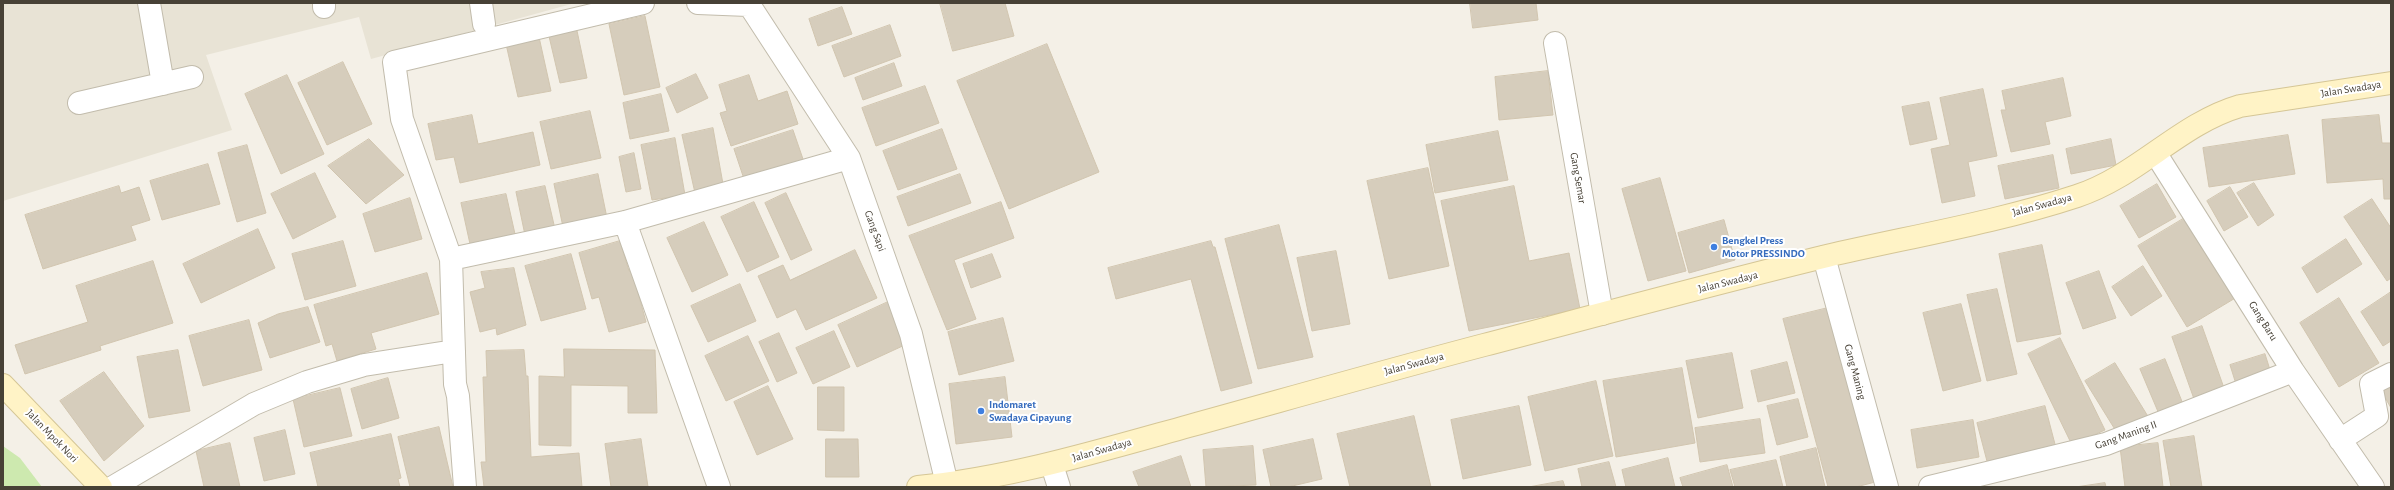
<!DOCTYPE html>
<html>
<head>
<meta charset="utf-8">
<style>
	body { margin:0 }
	#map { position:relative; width:2394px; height:490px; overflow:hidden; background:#f4f0e7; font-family:"Alegreya Sans",sans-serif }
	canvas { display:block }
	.frame { position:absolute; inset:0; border:4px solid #474136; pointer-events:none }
</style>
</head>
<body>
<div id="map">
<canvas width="2394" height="490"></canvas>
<div class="frame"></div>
</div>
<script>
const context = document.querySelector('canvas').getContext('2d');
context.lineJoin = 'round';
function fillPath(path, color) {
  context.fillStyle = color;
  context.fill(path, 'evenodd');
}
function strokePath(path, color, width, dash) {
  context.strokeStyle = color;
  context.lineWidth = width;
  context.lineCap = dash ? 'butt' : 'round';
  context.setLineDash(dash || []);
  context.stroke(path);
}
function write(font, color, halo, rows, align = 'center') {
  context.font = font + ' "Alegreya Sans",sans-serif';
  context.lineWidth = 4;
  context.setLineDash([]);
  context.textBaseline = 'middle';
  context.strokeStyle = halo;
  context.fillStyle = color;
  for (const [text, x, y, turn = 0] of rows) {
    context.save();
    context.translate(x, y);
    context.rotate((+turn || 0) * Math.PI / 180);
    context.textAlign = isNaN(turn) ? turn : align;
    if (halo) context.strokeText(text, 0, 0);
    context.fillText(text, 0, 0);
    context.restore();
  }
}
const residential = new Path2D(`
	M3,3H575L371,59L359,17L206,55L232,130L3,201Z`);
const green = new Path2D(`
	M3,446L20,458L42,487H3Z`);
const building = new Path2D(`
	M940,3H1005L1014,36L953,51Z
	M1470,3H1536L1538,20L1473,28Z
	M842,7L852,34L818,46L809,19Z
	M645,16L660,87L624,95L609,24Z
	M890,25L901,56L844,77L832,46Z
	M576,26L587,78L560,83L548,32Z
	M539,37L551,91L518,97L506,44Z
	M1047,44L1099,172L1009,209L957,81Z
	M343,62L372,124L327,145L298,83Z
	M894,63L902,86L863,100L855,78Z
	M1548,71L1553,115L1499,120L1495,77Z
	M696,74L708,98L677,113L666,88Z
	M287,75L324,154L281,174L245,94Z
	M749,75L758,101L787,91L798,124L731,146L720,113L727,111L719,85Z
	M2063,78L2071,116L2045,122L2050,144L2011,152L2001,110H2006L2002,91Z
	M925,86L939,123L876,146L862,108Z
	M1983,89L1997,156L1968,162L1975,196L1942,203L1931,149L1950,145L1940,98Z
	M661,94L669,131L630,139L623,103Z
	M1929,102L1937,139L1910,145L1902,107Z
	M590,111L601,158L551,169L540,122Z
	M472,115L478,144L533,132L540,165L460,183L454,157L436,160L428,124Z
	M2379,115L2382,143H2391V199H2384L2383,179L2327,183L2322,120Z
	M713,128L723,184L695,193L682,135Z
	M942,129L957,169L898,190L883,151Z
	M793,130L804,162L745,182L734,149Z
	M1498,131L1508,180L1435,193L1426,145Z
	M2288,135L2295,174L2209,187L2203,148Z
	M675,138L685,195L652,200L641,145Z
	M369,139L404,175L366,204L328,166Z
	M2111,139L2116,165L2071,174L2066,149Z
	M247,145L266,213L237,222L218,153Z
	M634,153L641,189L626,192L619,157Z
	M2053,155L2059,188L2005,199L1998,166Z
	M208,164L220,204L162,220L150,181Z
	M1428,168L1449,266L1389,279L1367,181Z
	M315,173L336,217L293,239L271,194Z
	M598,174L607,218L563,227L554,184Z
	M960,174L971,203L908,226L897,197Z
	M1660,178L1686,271L1648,281L1622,189Z
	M2254,183L2274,215L2258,226L2237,193Z
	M2157,184L2176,217L2139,238L2120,206Z
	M119,186L121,193L139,187L150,220L131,226L136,240L43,269L25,215Z
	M545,186L555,229L525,235L516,192Z
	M1514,186L1529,261L1569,253L1580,309L1469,331L1441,201Z
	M2230,187L2248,217L2224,231L2207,201Z
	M786,193L812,250L791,260L765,203Z
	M506,194L515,234L470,244L461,203Z
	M410,198L422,239L375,252L363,214Z
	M2372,199L2391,228V278L2387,281L2344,217Z
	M754,202L779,257L747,272L721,217Z
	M1001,202L1014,238L954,260L976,319L947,330L909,236Z
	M2188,216L2237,297L2187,327L2138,246Z
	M1724,220L1735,260L1689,273L1678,233Z
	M704,222L728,275L692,292L667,238Z
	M1279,225L1313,357L1258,369L1225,239Z
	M258,229L275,268L201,303L183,264Z
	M2346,239L2362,264L2317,293L2302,268Z
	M343,241L356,286L305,300L292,254Z
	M620,241L629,271L632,270L646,322L609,332L599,297L592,299L579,253Z
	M1211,241L1213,247H1215L1252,383L1221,391L1191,279L1116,299L1108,268Z
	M2042,245L2061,334L2017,342L1999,254Z
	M855,250L877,298L806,330L796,309L777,318L758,276L783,265L790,280Z
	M1336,251L1350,324L1312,331L1297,258Z
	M571,254L586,309L541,321L525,266Z
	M992,254L1001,277L971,288L963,264Z
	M153,261L173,323L100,346L101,350L25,374L15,345L88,322L76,286Z
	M2143,266L2162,296L2131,316L2112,287Z
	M514,268L526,325L497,335L496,328L480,332L470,292L485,288L481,272Z
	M2099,271L2116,318L2083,329L2066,283Z
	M427,273L439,314L371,333L376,349L337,361L332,344L326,346L314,305Z
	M740,284L756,321L708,342L691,306Z
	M1997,289L2017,374L1987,381L1967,295Z
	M2391,292V341L2383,346L2361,312Z
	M2339,298L2379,363L2339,387L2300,323Z
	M888,302L907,344L857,367L838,325Z
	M1961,304L1981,381L1943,391L1923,313Z
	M308,307L320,342L270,358L258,323L278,314Z
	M1832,307L1879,481L1856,487H1828L1783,319Z
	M1003,318L1014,361L959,375L948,332Z
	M249,320L262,370L203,386L189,336Z
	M2202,326L2224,388L2194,399L2172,337Z
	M834,331L850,367L813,384L796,348Z
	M779,333L797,373L777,382L759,342Z
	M748,336L769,381L726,401L705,356Z
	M2060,338L2105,430L2072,445L2028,354Z
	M564,349L655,350L657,413H628V386L571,385V446L539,445V376L564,377Z
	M178,350L190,411L149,418L137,357Z
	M524,350L526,376H528L531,457L579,453L582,487H484L481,462H486L483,377H487L486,351Z
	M1732,353L1743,408L1698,418L1686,361Z
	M2265,354L2271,373L2236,384L2230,365Z
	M2165,359L2183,404L2159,414L2140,369Z
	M1787,362L1795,393L1758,402L1751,371Z
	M2115,363L2149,418L2119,436L2085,381Z
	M1682,368L1695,443L1616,457L1603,381Z
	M104,372L144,426L104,461L60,401Z
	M1005,377L1012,437L956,444L949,384Z
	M388,378L399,418L362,429L351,389Z
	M1596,381L1613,456L1545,471L1528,397Z
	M768,386L793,439L757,455L734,402Z
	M818,387H844V431L818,430Z
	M2391,387V408L2382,392Z
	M340,388L352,436L304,447L293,399Z
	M1798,399L1808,437L1777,445L1767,406Z
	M1519,406L1531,465L1463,479L1451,420Z
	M2045,406L2056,448L1988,465L1977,423Z
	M1414,416L1431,487H1350L1337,434Z
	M1760,419L1765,453L1700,462L1695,428Z
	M1973,420L1979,457L1917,468L1911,430Z
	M439,427L453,487H410L398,437Z
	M285,430L295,474L264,481L254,438Z
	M391,434L401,478L398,479L400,487H318L310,453Z
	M2194,436L2202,487H2171L2163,441Z
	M641,439L648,487H611L605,444Z
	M826,439H858L859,477H826Z
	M1313,439L1322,479L1288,487H1271L1263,450Z
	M230,443L240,487H204L196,451Z
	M2158,443L2163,487H2125L2120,447Z
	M1253,446L1256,485L1206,487L1203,450Z
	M1816,448L1825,487H1787L1780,457Z
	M1181,456L1191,487H1139L1133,472Z
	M1668,458L1675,487H1626L1622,470Z
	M1776,460L1783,487H1735L1730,470Z
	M1609,462L1616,487H1582L1578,469Z
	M1727,465L1733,487H1683L1680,478Z
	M1563,481L1565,487H1529Z
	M2105,483L2106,487H2076Z`);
const street = new Path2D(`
	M149,3L163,84
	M324,3V7
	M481,3L484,24
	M698,3L748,5
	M748,3L849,158L911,334L947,484
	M1555,43L1602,314
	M79,103L192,77
	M2156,154L2293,371L2373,487
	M625,222L719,487
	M1824,257L1887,487
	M451,259L625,222L849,158
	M2340,440L2377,416L2371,384L2391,374
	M1052,465L1059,487
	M113,487L254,404L307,382L364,365L454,351
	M465,487L458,396L455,384L451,259L402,119L394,62L643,3
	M1930,487L2106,444L2293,371`);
const secondary = new Path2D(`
	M3,385L101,487
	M918,487C1010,478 1099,451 1189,426C1287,399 1385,371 1484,345C1598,315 1712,284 1827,256C1909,237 1998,222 2077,196C2138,176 2179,124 2240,106L2391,83`);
const markers = [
	[1714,247,4,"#3f7fe0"],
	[981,411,4,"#3f7fe0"]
];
const streetNames = [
	["Jalan Swadaya",2351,89,-9],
	["Gang Semar",1578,178,80],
	["Jalan Swadaya",2042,205,-15],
	["Gang Sapi",875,231,70],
	["Jalan Swadaya",1728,282,-14],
	["Gang Baru",2263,321,58],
	["Jalan Swadaya",1414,364,-15],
	["Gang Maning",1855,372,75],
	["Gang Maning II",2126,435,-20],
	["Jalan Mpok Nori",52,436,46],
	["Jalan Swadaya",1102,450,-16]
];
const shopNames = [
	["Bengkel Press",1722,241],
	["Motor PRESSINDO",1722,254],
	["Indomaret",989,405],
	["Swadaya Cipayung",989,418]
];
fillPath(residential, '#e8e3d5');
fillPath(green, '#cde9af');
fillPath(building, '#d6cdbc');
strokePath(building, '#d1c5af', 1);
strokePath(street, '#c2bcac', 24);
strokePath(secondary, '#d5c696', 24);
strokePath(street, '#fff', 22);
strokePath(secondary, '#fff3c6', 22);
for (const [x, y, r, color] of markers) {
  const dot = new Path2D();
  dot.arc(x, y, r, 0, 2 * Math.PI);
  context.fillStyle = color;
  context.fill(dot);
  strokePath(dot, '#fff', 1.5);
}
write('11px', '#474136', '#fff', streetNames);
write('bold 11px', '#366cbe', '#fff', shopNames, 'left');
</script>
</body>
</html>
